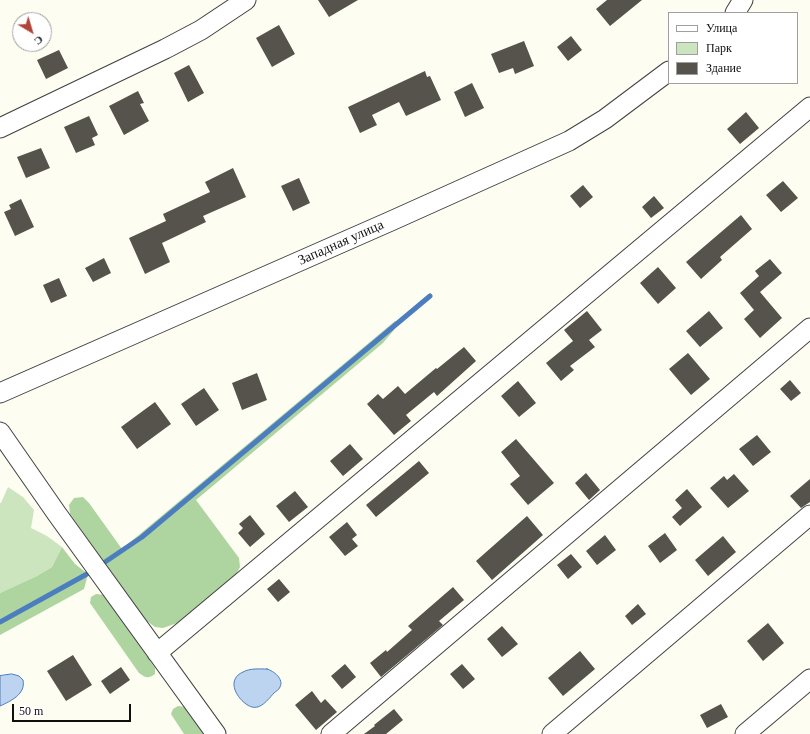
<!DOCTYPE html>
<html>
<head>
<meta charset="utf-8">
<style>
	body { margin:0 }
	#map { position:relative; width:810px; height:734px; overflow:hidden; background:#fdfdf2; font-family:Georgia,serif }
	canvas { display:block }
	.legend { position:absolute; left:668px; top:12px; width:130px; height:72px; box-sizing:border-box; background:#fff; border:1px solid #9f9f9f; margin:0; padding:5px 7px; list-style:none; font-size:12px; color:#0f0f0f }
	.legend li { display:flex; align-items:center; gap:8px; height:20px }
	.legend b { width:20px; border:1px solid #9f9f9f }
	.north { position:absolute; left:12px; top:12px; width:40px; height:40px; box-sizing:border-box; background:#fff; border:1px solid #9f9f9f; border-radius:50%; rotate:142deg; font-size:11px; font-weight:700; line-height:16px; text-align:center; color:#0f0f0f }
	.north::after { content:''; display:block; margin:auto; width:14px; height:18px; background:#af4536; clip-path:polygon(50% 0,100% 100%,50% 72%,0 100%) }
	.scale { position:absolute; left:12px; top:704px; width:119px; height:18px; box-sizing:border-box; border:2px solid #0f0f0f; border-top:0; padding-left:5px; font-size:12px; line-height:14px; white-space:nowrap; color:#0f0f0f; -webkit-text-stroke:3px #fff; paint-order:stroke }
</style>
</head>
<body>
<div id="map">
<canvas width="810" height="734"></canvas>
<ul class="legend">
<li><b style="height:5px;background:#fff"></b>Улица</li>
<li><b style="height:11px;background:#cce5bf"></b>Парк</li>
<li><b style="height:11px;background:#56524c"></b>Здание</li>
</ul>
<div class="north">С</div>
<div class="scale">50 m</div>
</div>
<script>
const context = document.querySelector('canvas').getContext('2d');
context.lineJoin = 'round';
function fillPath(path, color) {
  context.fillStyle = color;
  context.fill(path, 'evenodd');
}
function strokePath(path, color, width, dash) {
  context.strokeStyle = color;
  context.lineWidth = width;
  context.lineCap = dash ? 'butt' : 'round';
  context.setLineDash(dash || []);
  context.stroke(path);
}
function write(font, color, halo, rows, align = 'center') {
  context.font = font + ' Georgia,serif';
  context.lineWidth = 4;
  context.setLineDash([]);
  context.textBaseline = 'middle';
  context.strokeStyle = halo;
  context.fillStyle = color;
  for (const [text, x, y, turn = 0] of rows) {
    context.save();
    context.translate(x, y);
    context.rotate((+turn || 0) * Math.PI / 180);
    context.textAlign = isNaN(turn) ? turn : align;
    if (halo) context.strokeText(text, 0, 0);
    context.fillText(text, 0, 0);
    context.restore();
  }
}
const green = new Path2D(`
	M8,487L23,497L34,510L31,528L47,536L62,547L52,567L37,576L0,593V503H1Z`);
const forest = new Path2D(`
	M395,321L397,323L394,330L383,343L196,500L239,558L240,567L236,575L180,622L163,628L155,627L147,621L141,614L70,514L69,505L74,498L83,497L89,503L122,549Z
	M62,547L75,564L88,574L84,589L0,635V593L37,576L52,567Z
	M96,594L105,595L155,668V674C148,679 146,678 139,673L90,603L91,597Z
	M178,706L186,707L204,734H184L171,714L173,709Z`);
const water = new Path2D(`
	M267,669C274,671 284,679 280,687C279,690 276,691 274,693C266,702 258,713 246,704C235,696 227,679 243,672C250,668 260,669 267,669Z
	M12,674L19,676L23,680C26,694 11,701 0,706V676Z`);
const stream = new Path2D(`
	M105,562L142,537L430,296
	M0,622L87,574`);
const building = new Path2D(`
	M318,0H358L329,17Z
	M607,0H642L610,26L596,9Z
	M279,25L295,54L272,67L256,38Z
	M571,36L582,50L568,61L557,47Z
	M524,41L534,66L515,74L513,68L499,73L491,54Z
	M59,50L68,68L46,79L37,60Z
	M189,65L204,93L188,102L174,73Z
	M425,71L427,77L430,76L441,100L406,116L399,102L372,115L377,125L360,133L348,107Z
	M472,83L484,108L465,117L454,92Z
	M138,91L144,103L140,104L149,121L124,135L109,106Z
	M746,112L759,128L740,144L727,129Z
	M89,116L98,135L92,138L95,145L76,153L64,127Z
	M41,148L50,168L26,178L17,157Z
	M233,168L246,197L203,216L206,222L162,243L170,262L145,274L129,238L166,221L163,214L210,192L205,182Z
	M299,178L310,203L293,211L281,186Z
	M783,181L798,198L781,212L766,195Z
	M583,185L593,197L580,208L570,196Z
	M654,196L664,208L651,218L642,207Z
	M21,199L34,227L15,236L4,212L11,209L9,205Z
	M741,215L752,229L720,257L722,260L701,279L686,262Z
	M104,258L111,273L93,282L85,268Z
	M770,259L782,273L760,292L782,318L760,338L744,319L754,310L740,293L759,276L755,271Z
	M658,267L676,288L658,304L640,283Z
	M59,278L67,296L51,303L43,285Z
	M587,311L602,330L589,340L595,347L570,366L574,370L561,381L546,363L573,341L564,330Z
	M709,311L723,328L700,347L686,331Z
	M464,347L476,361L437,396L434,392L406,415L411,421L394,435L367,404L378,394L383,399L398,386L405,394L436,368L437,369Z
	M688,353L710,379L691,395L669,369Z
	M257,373L267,400L242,410L232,383Z
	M790,380L801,393L791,401L780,389Z
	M518,381L536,403L519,417L501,396Z
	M204,388L219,410L196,426L181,404Z
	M155,402L171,424L137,449L121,427Z
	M757,435L771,452L753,466L739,449Z
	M516,439L554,483L528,505L510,484L520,476L501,452Z
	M350,444L363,459L343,476L330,461Z
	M419,461L429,473L376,517L366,505Z
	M586,473L600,490L589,500L575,483Z
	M734,474L749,491L728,508L710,488L724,476L727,480Z
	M810,479V502L801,508L790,496Z
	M687,489L702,507L680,526L672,517L682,508L675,500Z
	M295,491L308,507L289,522L276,506Z
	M250,515L265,534L250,547L238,533L243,528L239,524Z
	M527,516L543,535L492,580L476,561Z
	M347,522L357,535L352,539L358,546L345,556L329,537Z
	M665,533L677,550L660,563L648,546Z
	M605,535L616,550L597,565L586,551Z
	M723,536L736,552L708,576L695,560Z
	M571,554L582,567L568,579L557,565Z
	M279,579L290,592L278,602L267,589Z
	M453,587L464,600L439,621L443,625L381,677L370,663L386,650L387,652L412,630L408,626Z
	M638,604L646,614L632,625L625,616Z
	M768,623L784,643L763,661L747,641Z
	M502,626L518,644L502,657L487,639Z
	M580,651L595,669L563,696L548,678Z
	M73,655L92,685L66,701L47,671Z
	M345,664L356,677L342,689L331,676Z
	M462,664L475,679L463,689L450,674Z
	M121,667L130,680L110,694L101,681Z
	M312,691L321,703L325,699L337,712L316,730L295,705Z
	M721,704L728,717L707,728L700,715Z
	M394,709L403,720L386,734H364L375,726L374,725Z`);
const minor = new Path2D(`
	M735,13L743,0
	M0,128L165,49L201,30L246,0
	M0,393L391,221L569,141L605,119L669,71
	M0,432L57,514L216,734
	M157,653L810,107
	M331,734L810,328
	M552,734L810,515
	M745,734L810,679`);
const streetNames = [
	["Западная улица",341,243,-24]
];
fillPath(green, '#cce5bf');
fillPath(forest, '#aed4a0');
fillPath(water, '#bcd4ef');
strokePath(water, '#4c7dbe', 1);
strokePath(stream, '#4c7dbe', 5);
fillPath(building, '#56524c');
strokePath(minor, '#424242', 21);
strokePath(minor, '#fff', 19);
write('14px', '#0f0f0f', '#fff', streetNames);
</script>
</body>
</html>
